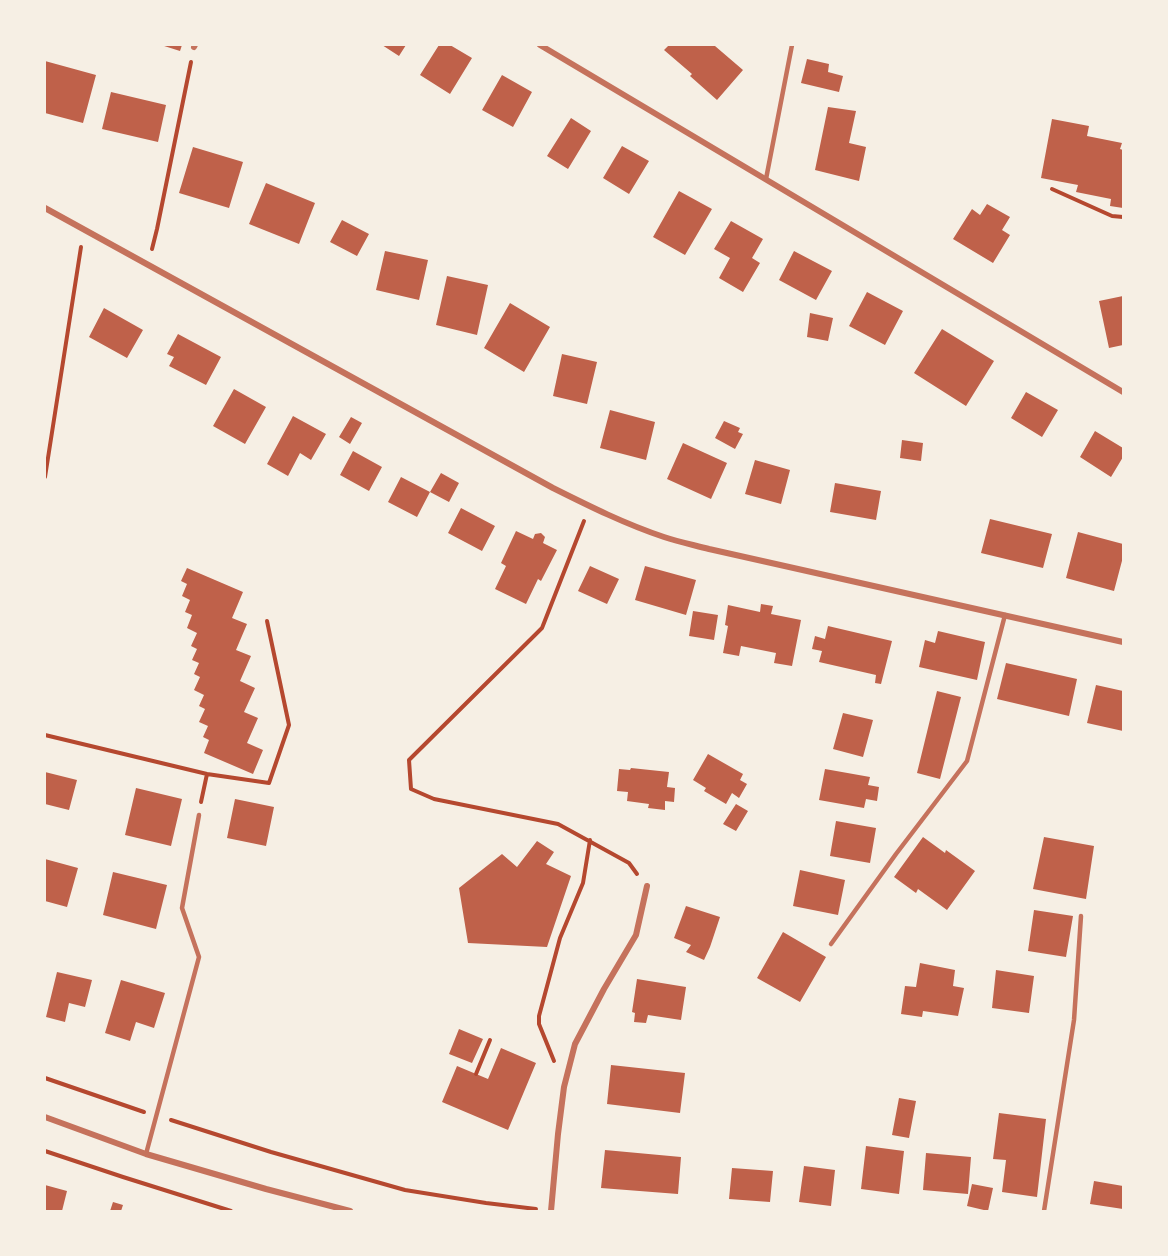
<!DOCTYPE html>
<html>
<head>
<meta charset="utf-8">
<style>
	body { margin:0 }
	#map { position:relative; width:1168px; height:1256px; overflow:hidden; background:#f6efe4; font-family:Signika,sans-serif }
	canvas { display:block }
	.frame { position:absolute; inset:0; border:46px solid #f6efe4; pointer-events:none }
</style>
</head>
<body>
<div id="map">
<canvas width="1168" height="1256"></canvas>
<div class="frame"></div>
</div>
<script>
const context = document.querySelector('canvas').getContext('2d');
context.lineJoin = 'round';
function fillPath(path, color) {
  context.fillStyle = color;
  context.fill(path, 'evenodd');
}
function strokePath(path, color, width, dash) {
  context.strokeStyle = color;
  context.lineWidth = width;
  context.lineCap = dash ? 'butt' : 'round';
  context.setLineDash(dash || []);
  context.stroke(path);
}
const building = new Path2D(`
	M161,45H182L180,51Z
	M382,45H406L399,56Z
	M439,45H450L472,58L450,94L420,75Z
	M669,45H717L715,46L743,70L717,100L690,76L692,74L664,50Z
	M807,59L829,64L828,72L843,76L839,92L801,83Z
	M45,61L96,75L83,123L45,113Z
	M502,75L532,92L513,127L482,110Z
	M111,92L166,105L158,142L102,129Z
	M828,107L856,111L849,143L866,147L859,181L815,170Z
	M571,118L591,131L568,169L547,156Z
	M1052,119L1089,126L1087,136L1122,143L1120,149L1123,150V208L1110,206L1111,199L1076,192L1078,185L1041,178Z
	M622,146L649,161L629,194L603,178Z
	M193,147L243,162L229,208L179,193Z
	M266,183L315,203L299,244L249,224Z
	M679,191L712,209L685,255L653,237Z
	M987,204L1010,217L1002,230L1010,235L993,263L953,239L972,209L980,215Z
	M342,220L369,234L357,256L330,242Z
	M731,221L763,239L752,258L760,263L743,292L719,278L730,258L714,249Z
	M385,251L428,260L419,300L376,290Z
	M794,251L832,271L816,300L779,280Z
	M447,276L488,285L477,335L436,325Z
	M867,292L903,311L885,345L849,326Z
	M1123,296V345L1109,348L1099,301Z
	M510,303L550,327L524,372L484,348Z
	M104,308L143,330L127,358L89,337Z
	M810,313L833,318L828,341L807,337Z
	M942,329L994,361L966,406L914,373Z
	M178,334L221,357L206,385L169,366L174,357L167,354Z
	M562,354L597,362L587,404L553,396Z
	M234,389L266,407L245,444L213,426Z
	M1026,392L1058,410L1042,437L1011,418Z
	M610,410L655,422L646,460L600,448Z
	M293,416L326,434L311,460L300,453L288,476L267,464Z
	M351,417L362,423L350,444L339,437Z
	M724,421L740,428L738,432L743,434L735,449L715,438Z
	M1095,431L1123,448V457L1111,477L1080,457Z
	M902,440L923,443L921,461L900,458Z
	M683,443L727,463L711,499L667,479Z
	M353,451L382,467L369,491L340,475Z
	M755,460L790,470L781,504L745,494Z
	M441,473L459,483L449,502L430,492Z
	M401,477L430,492L417,517L388,502Z
	M835,483L881,491L876,520L830,512Z
	M461,508L495,526L482,551L448,533Z
	M990,519L1052,534L1043,568L981,553Z
	M516,531L533,539L535,534L541,533L545,537L543,543L557,550L541,581L538,579L526,604L495,589L506,566L501,563Z
	M1078,532L1123,544V557L1114,591L1066,578Z
	M590,566L619,579L607,604L578,591Z
	M645,566L696,580L686,615L635,600Z
	M187,568L243,592L232,618L247,624L236,650L251,656L240,681L255,688L244,712L258,718L247,743L263,750L253,774L204,753L209,740L203,737L208,726L199,722L205,709L199,706L204,695L194,690L200,677L194,674L199,663L192,660L197,649L191,646L197,633L187,628L192,615L185,612L190,600L182,596L187,584L181,581Z
	M761,604L773,606L771,614L801,620L792,666L774,663L776,653L741,646L739,656L723,653L728,626L725,625L728,605L760,612Z
	M693,611L718,615L714,640L689,636Z
	M828,626L892,641L881,684L875,683L876,675L819,662L822,651L812,649L815,636L825,639Z
	M938,631L985,642L977,680L919,667L925,640L935,643Z
	M1006,663L1077,679L1069,716L997,699Z
	M1096,685L1123,691V731L1087,723Z
	M937,691L961,697L940,779L917,773Z
	M843,713L873,720L863,757L833,749Z
	M708,754L743,774L740,780L747,784L739,798L732,793L726,804L704,791L706,788L693,780Z
	M631,768L669,772L667,787L675,788L674,802L665,801V810L648,808L649,804L627,801L628,792L617,791L619,769L630,770Z
	M825,769L870,777L868,785L879,787L877,801L866,799L864,808L819,800Z
	M45,772L77,780L69,810L45,804Z
	M136,788L182,799L171,846L125,835Z
	M235,799L274,807L266,846L227,838Z
	M736,804L748,811L736,831L723,824Z
	M836,821L876,828L870,863L830,856Z
	M923,837L945,853L946,850L975,871L947,910L918,889L916,893L894,877Z
	M1044,837L1094,846L1086,899L1033,889Z
	M537,841L554,852L546,864L571,876L547,947L468,943L459,888L502,854L517,867Z
	M45,859L78,868L67,907L45,901Z
	M800,870L845,880L838,915L793,906Z
	M113,872L167,885L156,929L103,915Z
	M686,906L720,917L710,947L704,960L686,952L691,945L674,938Z
	M1034,910L1073,916L1066,957L1028,951Z
	M783,932L826,957L800,1002L757,978Z
	M920,963L955,970L953,986L964,988L958,1016L923,1011L922,1017L901,1014L905,986L916,987Z
	M996,970L1034,976L1029,1013L992,1008Z
	M57,972L92,980L85,1007L69,1003L65,1022L46,1017Z
	M637,979L686,987L681,1020L648,1015L646,1023L634,1022L635,1013L632,1012Z
	M121,980L165,993L154,1028L136,1022L130,1041L105,1033Z
	M459,1029L483,1039L472,1063L449,1054Z
	M501,1048L536,1063L508,1130L442,1102L457,1066L488,1079Z
	M611,1065L685,1073L680,1113L607,1104Z
	M899,1098L916,1101L909,1138L892,1135Z
	M999,1113L1046,1119L1037,1197L1002,1192L1006,1160L993,1159Z
	M866,1146L904,1151L899,1194L861,1189Z
	M605,1150L681,1157L678,1194L601,1188Z
	M926,1153L971,1157L968,1194L923,1190Z
	M804,1166L835,1170L831,1206L799,1202Z
	M732,1168L773,1171L770,1202L729,1199Z
	M1094,1181L1123,1186V1209L1090,1204Z
	M972,1184L993,1188L988,1211L967,1206Z
	M45,1185L67,1191L62,1211H45Z
	M113,1202L123,1205L121,1211H110Z`);
const path = new Path2D(`
	M1052,189L1112,216L1123,217
	M152,249L157,229L191,62
	M45,477L81,247
	M584,521L542,628L409,760L411,789L434,799L558,824L629,863L637,874
	M45,735L207,774L269,783L289,725L267,621
	M201,802L207,774
	M554,1061L539,1024V1016L560,938L583,883L590,840
	M476,1074L490,1040
	M45,1078L144,1112
	M171,1120L271,1152L405,1190L486,1203L536,1209
	M45,1151L123,1177L231,1211`);
const service = new Path2D(`
	M766,179L792,45
	M831,944L896,854L967,761L1005,615
	M146,1154L199,957L182,908L199,815
	M1044,1211L1074,1020L1081,916`);
const minor = new Path2D(`
	M540,45L1123,392
	M194,47L195,45
	M45,208L553,488C589,506 625,524 664,537C679,542 694,545 709,549L1123,642
	M45,1117L146,1154L266,1189L350,1211
	M551,1211L558,1134L564,1087L575,1044L604,989L636,935L647,886`);
fillPath(building, '#bf614a');
strokePath(path, '#b5482f', 4);
strokePath(service, '#c5725c', 4.5);
strokePath(minor, '#c5725c', 6);
</script>
</body>
</html>
